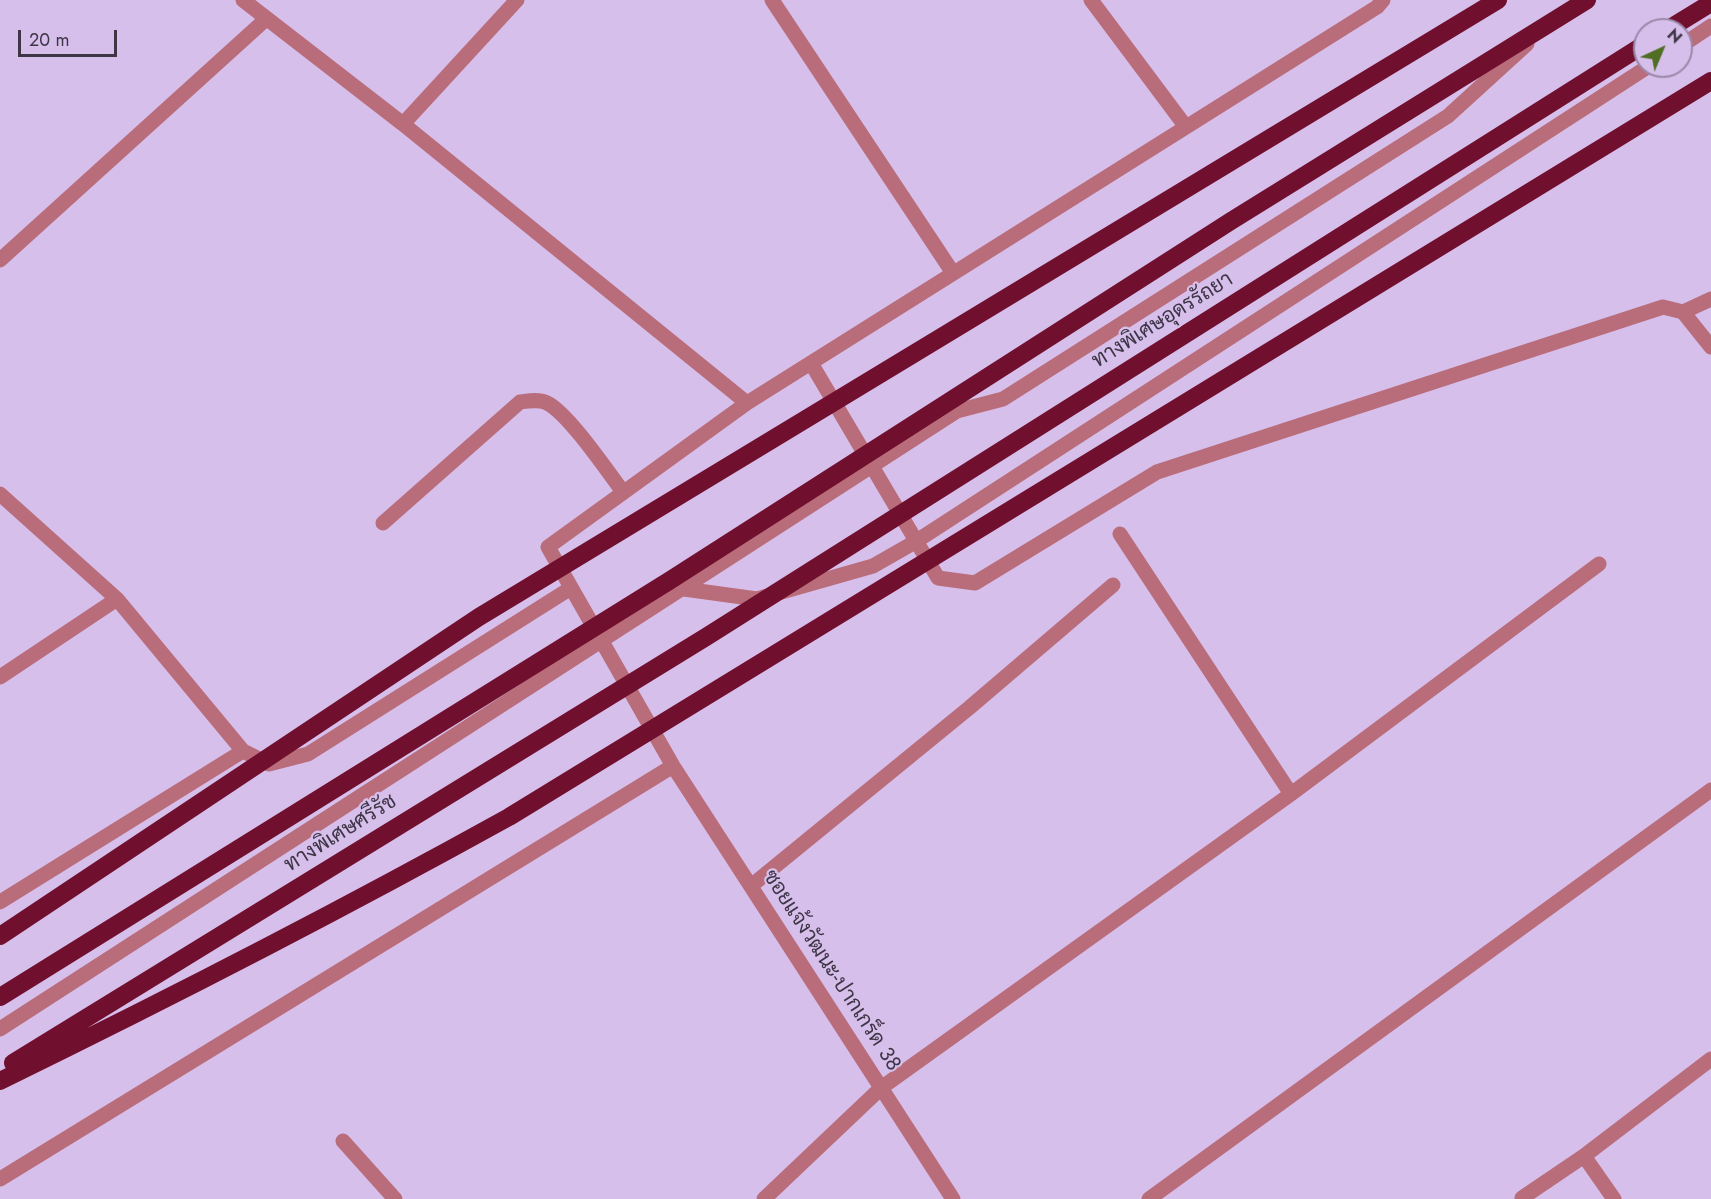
<!DOCTYPE html>
<html>
<head>
<meta charset="utf-8">
<style>
	body { margin:0 }
	#map { position:relative; width:1711px; height:1199px; overflow:hidden; background:#d7bfeb; font-family:Jost,sans-serif }
	canvas { display:block }
	.north { position:absolute; left:1633px; top:18px; width:60px; height:60px; box-sizing:border-box; background:#d7bfeb; border:2px solid #9a88a9; border-radius:50%; rotate:44deg; font-size:16px; font-weight:700; line-height:24px; text-align:center; color:#3e3546 }
	.north::after { content:''; display:block; margin:auto; width:21px; height:27px; background:#506f25; clip-path:polygon(50% 0,100% 100%,50% 72%,0 100%) }
	.scale { position:absolute; left:18px; top:30px; width:99px; height:27px; box-sizing:border-box; border:3px solid #3e3546; border-top:0; padding-left:8px; font-size:18px; line-height:21px; white-space:nowrap; color:#3e3546; -webkit-text-stroke:4px #d7bfeb; paint-order:stroke }
</style>
</head>
<body>
<div id="map">
<canvas width="1711" height="1199"></canvas>
<div class="north">N</div>
<div class="scale">20 m</div>
</div>
<script>
const context = document.querySelector('canvas').getContext('2d');
context.lineJoin = 'round';
function strokePath(path, color, width, dash) {
  context.strokeStyle = color;
  context.lineWidth = width;
  context.lineCap = dash ? 'butt' : 'round';
  context.setLineDash(dash || []);
  context.stroke(path);
}
function write(font, color, halo, rows, align = 'center') {
  context.font = font + ' Jost,Sarabun,sans-serif';
  context.lineWidth = 4.5;
  context.setLineDash([]);
  context.textBaseline = 'middle';
  context.strokeStyle = halo;
  context.fillStyle = color;
  for (const [text, x, y, turn = 0] of rows) {
    context.save();
    context.translate(x, y);
    context.rotate((+turn || 0) * Math.PI / 180);
    context.textAlign = isNaN(turn) ? turn : align;
    if (halo) context.strokeText(text, 0, 0);
    context.fillText(text, 0, 0);
    context.restore();
  }
}
const minor = new Path2D(`
	M243,0L403,124L747,403
	M772,0L953,273
	M1091,0L1186,127
	M1681,46L1711,26
	M403,124L517,0
	M0,260L265,20
	M1683,312L1711,347
	M811,363L938,578L975,583L1157,472L1663,307L1683,312L1711,299
	M0,494L117,599L243,751L269,764L308,754L571,588
	M383,523L520,402C528,401 539,399 547,403C568,413 608,472 623,492
	M1120,534L1291,794
	M684,589L757,599L873,566L915,542L1649,66
	M0,677L117,599
	M751,886L969,708L1113,585
	M0,902L243,751
	M0,1029L957,411L1003,399L1448,116L1527,44
	M343,1141L395,1199
	M1584,1156L1614,1199
	M0,1179L673,766
	M1522,1198L1584,1156L1711,1059
	M764,1199L881,1088L1291,794L1599,564
	M953,1199L673,766L548,547L747,403L1377,7L1383,0
	M1149,1199L1711,790`);
const highway = new Path2D(`
	M1667,30L1711,3
	M0,936L479,617L1498,0
	M0,997L669,581L1231,221L1587,0
	M13,1063L706,637L1645,44
	M0,1081C172,997 341,910 509,817L1711,81`);
const streetNames = [
	["ทางพิเศษอุดรรัถยา",1163,321,-32],
	["ทางพิเศษศรีรัช",341,834,-32],
	["ซอยแจ้งวัฒนะ-ปากเกร็ด 38",831,971,57]
];
strokePath(minor, '#b96d7b', 15);
strokePath(highway, '#700f2e', 18);
write('21px', '#3e3546', '#d7bfeb', streetNames);
</script>
</body>
</html>
